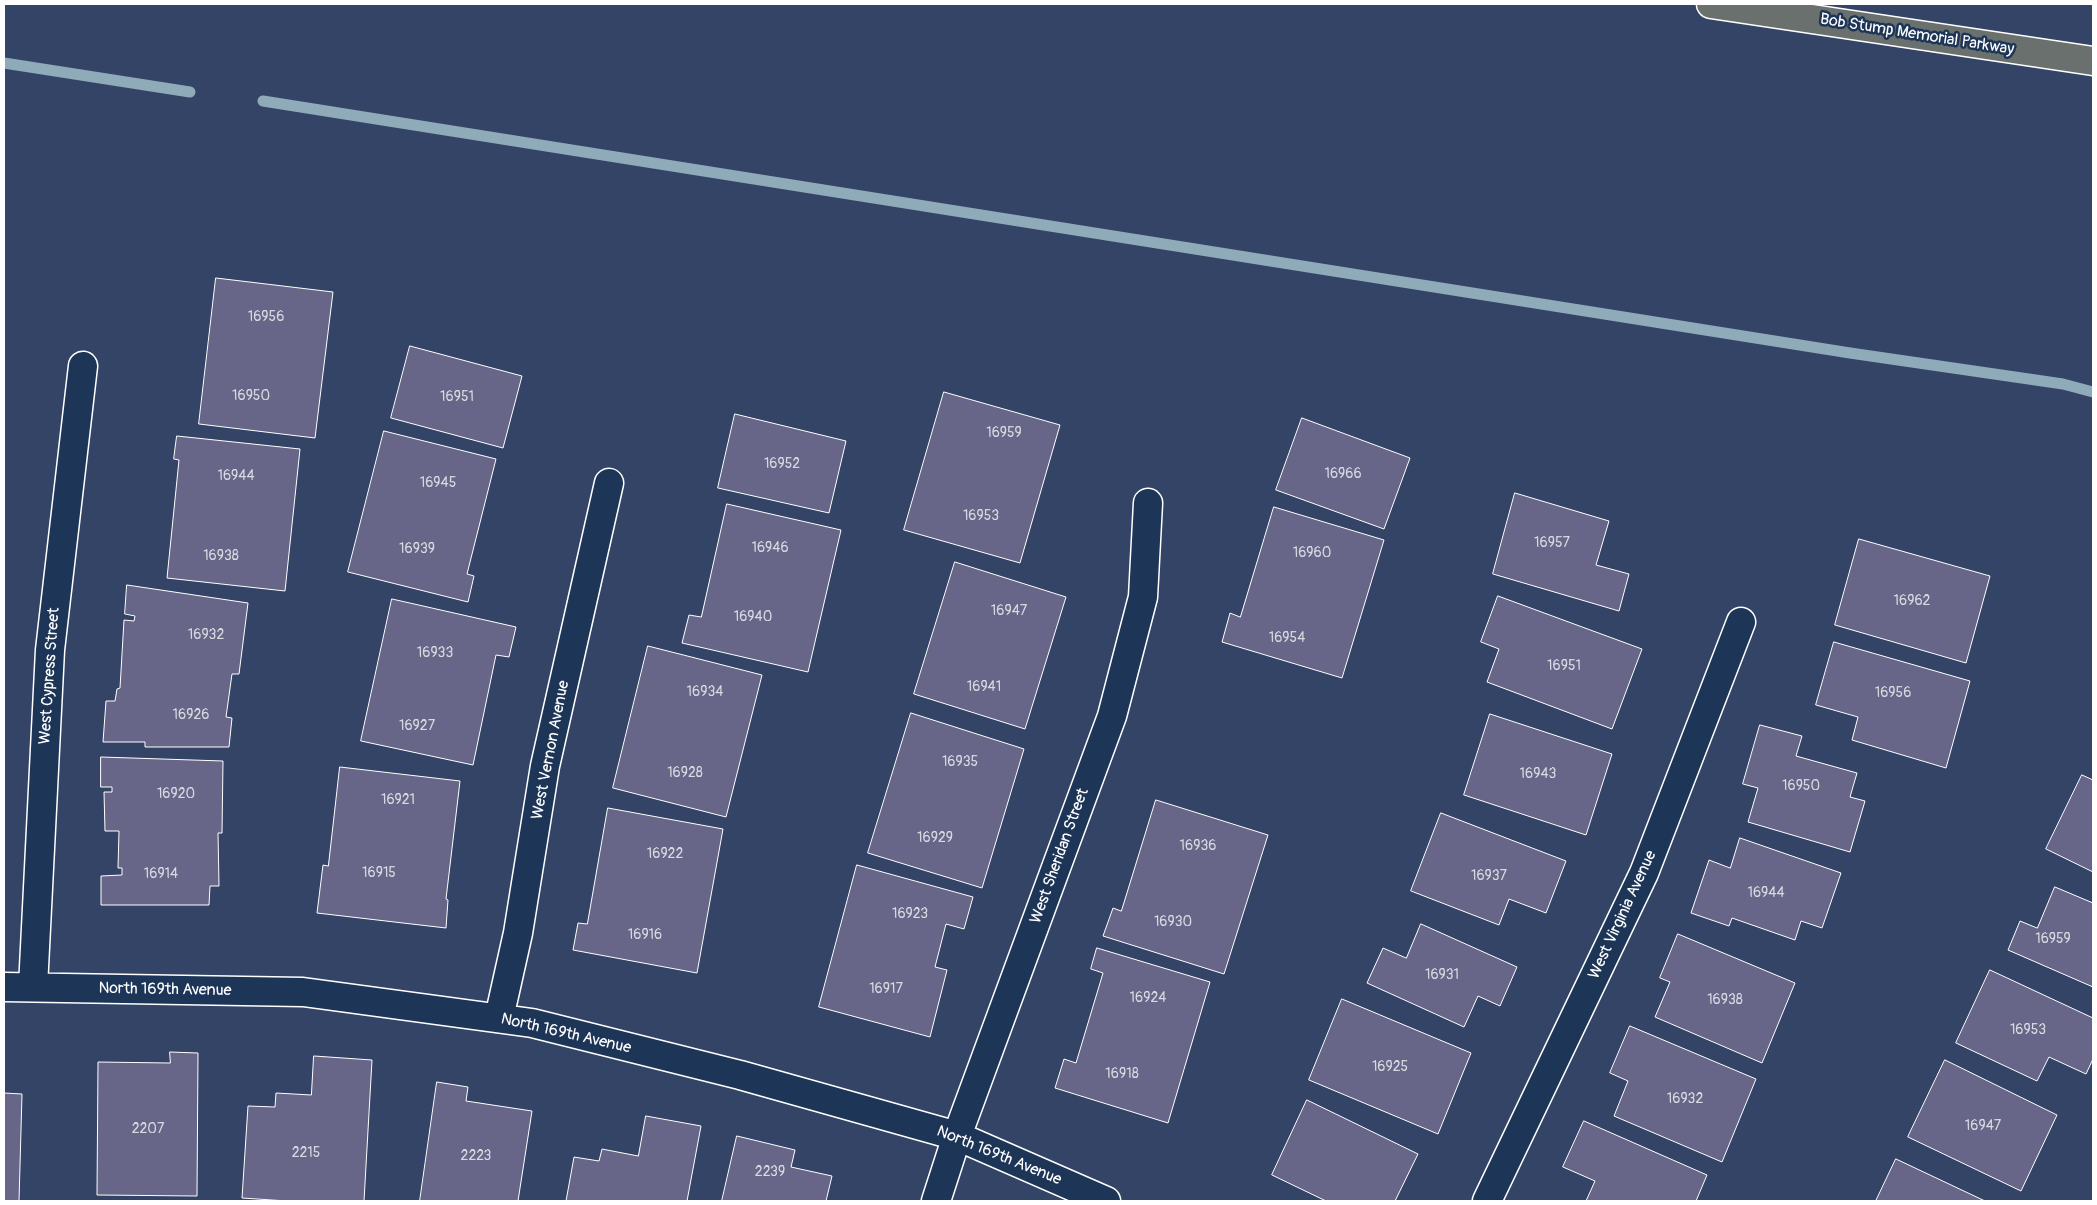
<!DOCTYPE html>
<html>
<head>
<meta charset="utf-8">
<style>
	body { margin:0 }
	#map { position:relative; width:2097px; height:1205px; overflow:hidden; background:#346; font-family:Pangolin,sans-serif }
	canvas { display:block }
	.frame { position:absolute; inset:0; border:5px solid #fff; pointer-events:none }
</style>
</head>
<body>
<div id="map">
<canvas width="2097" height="1205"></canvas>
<div class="frame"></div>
</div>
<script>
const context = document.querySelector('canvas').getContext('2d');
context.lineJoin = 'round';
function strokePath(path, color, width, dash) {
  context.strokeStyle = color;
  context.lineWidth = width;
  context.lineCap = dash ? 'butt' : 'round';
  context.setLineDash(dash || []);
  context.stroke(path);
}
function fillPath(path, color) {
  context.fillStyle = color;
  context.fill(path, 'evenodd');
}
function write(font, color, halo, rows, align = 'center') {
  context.font = font + ' Pangolin,sans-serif';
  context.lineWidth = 5;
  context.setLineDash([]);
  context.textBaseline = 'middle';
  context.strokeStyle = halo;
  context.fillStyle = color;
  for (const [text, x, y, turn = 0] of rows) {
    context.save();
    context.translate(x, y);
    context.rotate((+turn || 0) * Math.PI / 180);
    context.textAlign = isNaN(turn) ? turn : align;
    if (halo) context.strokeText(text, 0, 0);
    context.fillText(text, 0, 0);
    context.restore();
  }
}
const stream = new Path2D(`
	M4,63L190,92
	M263,101L1850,353L2063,384L2093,392`);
const building = new Path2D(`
	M216,278L333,292L315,438L199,424Z
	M410,346L522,376L503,448L391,418Z
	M944,392L1060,425L1020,563L904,530Z
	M735,414L846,441L829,513L718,488Z
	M1302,418L1410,458L1384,529L1276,490Z
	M384,431L496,459L467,574L474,576L468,602L348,572Z
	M177,436L300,449L285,591L167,578L179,460L174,459Z
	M1515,493L1609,521L1596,565L1629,574L1619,611L1493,574Z
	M727,504L841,530L808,672L682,643L689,615L701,617Z
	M1274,507L1384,540L1342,678L1222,642L1230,613L1240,617Z
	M1859,539L1990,576L1966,663L1835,625Z
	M955,562L1066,597L1025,729L914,694Z
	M127,585L248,603L239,674H232L226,717L232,718L229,747H145V742H103L106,701H115L117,689L120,688L124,620L134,621L135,616L125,614Z
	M1498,596L1642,649L1612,729L1487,682L1499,649L1481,642Z
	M392,599L516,627L509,657L496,655L473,765L361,741Z
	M1834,642L1970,681L1946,768L1852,740L1858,717L1816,705Z
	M648,646L762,675L726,817L613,788Z
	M911,713L1024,749L982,888L868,853Z
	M1490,714L1612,754L1586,835L1464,795Z
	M1760,725L1802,736L1796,756L1857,773L1850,797L1865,801L1850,852L1748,822L1758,788L1743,784Z
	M101,757L223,761L222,833H218L219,886H210L209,905H101V876L122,875V868H118L119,831H105L104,792H112V787H101Z
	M340,767L460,781L446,899L448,900L446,928L317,913L323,865L328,866Z
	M2082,775L2093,780V872L2046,849Z
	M1156,800L1268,835L1224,974L1103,936L1113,908L1121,911Z
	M608,808L723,829L697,973L573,950L578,923L587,924Z
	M1441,813L1566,861L1546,913L1509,899L1499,925L1411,891Z
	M1740,838L1841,873L1822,928L1801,921L1795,940L1732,918L1729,926L1691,913L1709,860L1730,868Z
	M857,865L973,897L964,929L946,924L935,967L947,970L930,1037L819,1007Z
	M2055,887L2093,903V987L2008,950L2020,921L2037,928Z
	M1421,924L1517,967L1500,1006L1478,996L1464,1027L1367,983L1383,948L1406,958Z
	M1678,934L1795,983L1762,1063L1655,1017L1670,982L1660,978Z
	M1097,948L1210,982L1168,1123L1055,1088L1064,1059L1076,1063L1103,973L1091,969Z
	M1990,970L2093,1018V1059L2086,1074L2049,1057L2037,1081L1956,1043Z
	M1342,999L1471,1053L1438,1134L1309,1080Z
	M1630,1026L1756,1079L1722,1162L1614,1116L1628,1081L1610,1073Z
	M170,1052L198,1053L197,1196L97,1195L98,1062L170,1063Z
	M314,1056L372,1060L364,1201H287L242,1198L248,1106L275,1107L276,1093L311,1095Z
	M1945,1060L2057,1115L2021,1191L1908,1137Z
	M437,1082L468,1087L466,1101L532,1111L518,1201H420Z
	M4,1093L22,1094L19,1201H4Z
	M1307,1100L1418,1154L1395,1201H1326L1272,1175Z
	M646,1116L701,1126L687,1201H566L574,1157L599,1161L602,1149L638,1156Z
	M1584,1121L1707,1175L1696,1201H1586L1595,1181L1563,1167Z
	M737,1136L795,1150L791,1167L832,1176L826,1201H722Z
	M1896,1159L1985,1201H1876Z`);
const minor = new Path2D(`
	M4,987L303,992L532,1023L740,1075L957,1136L1106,1201
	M33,987L50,650L83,366
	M499,1018L518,933L545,766L609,483
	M936,1201L957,1136L1112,716L1143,597L1148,503
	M1487,1201L1644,873L1741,622`);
const motorway = new Path2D(`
	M1711,4L2093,61`);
const numberNames = [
	["16956",266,317],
	["16950",251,396],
	["16951",457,397],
	["16959",1004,433],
	["16952",782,464],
	["16966",1343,474],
	["16944",236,476],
	["16945",438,483],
	["16953",981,516],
	["16957",1552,543],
	["16946",770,548],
	["16939",417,549],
	["16960",1312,553],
	["16938",221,556],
	["16962",1912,601],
	["16947",1009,611],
	["16940",753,617],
	["16932",206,635],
	["16954",1287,638],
	["16933",435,653],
	["16951",1564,666],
	["16941",984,687],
	["16934",705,692],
	["16956",1893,693],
	["16926",191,715],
	["16927",417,726],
	["16935",960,762],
	["16928",685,773],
	["16943",1538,774],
	["16950",1801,786],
	["16920",176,794],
	["16921",398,800],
	["16929",935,838],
	["16936",1198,846],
	["16922",665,854],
	["16915",379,873],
	["16914",161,874],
	["16937",1489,876],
	["16944",1766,893],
	["16923",910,914],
	["16930",1173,922],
	["16916",645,935],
	["16959",2053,939],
	["16931",1442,975],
	["16917",886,989],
	["16924",1148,998],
	["16938",1725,1000],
	["16953",2028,1030],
	["16925",1390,1067],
	["16918",1122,1074],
	["16932",1685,1099],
	["16947",1983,1126],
	["2207",148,1129],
	["2215",306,1153],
	["2223",476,1156],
	["2239",770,1172]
];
const streetNames = [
	["Bob Stump Memorial Parkway",1917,35,9],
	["West Cypress Street",50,676,-86],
	["West Vernon Avenue",551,750,-79],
	["West Sheridan Street",1060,856,-70],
	["West Virginia Avenue",1623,915,-65],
	["North 169th Avenue",165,990,1],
	["North 169th Avenue",566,1034,13],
	["North 169th Avenue",999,1156,22]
];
strokePath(stream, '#8faab9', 11);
fillPath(building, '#676688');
strokePath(building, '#fff', 1);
strokePath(minor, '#fff', 31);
strokePath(motorway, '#fff', 31);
strokePath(minor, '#1d3557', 28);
strokePath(motorway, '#6a706d', 28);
write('14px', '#d9d9e1', null, numberNames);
write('16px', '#fff', '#1d3557', streetNames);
</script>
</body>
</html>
